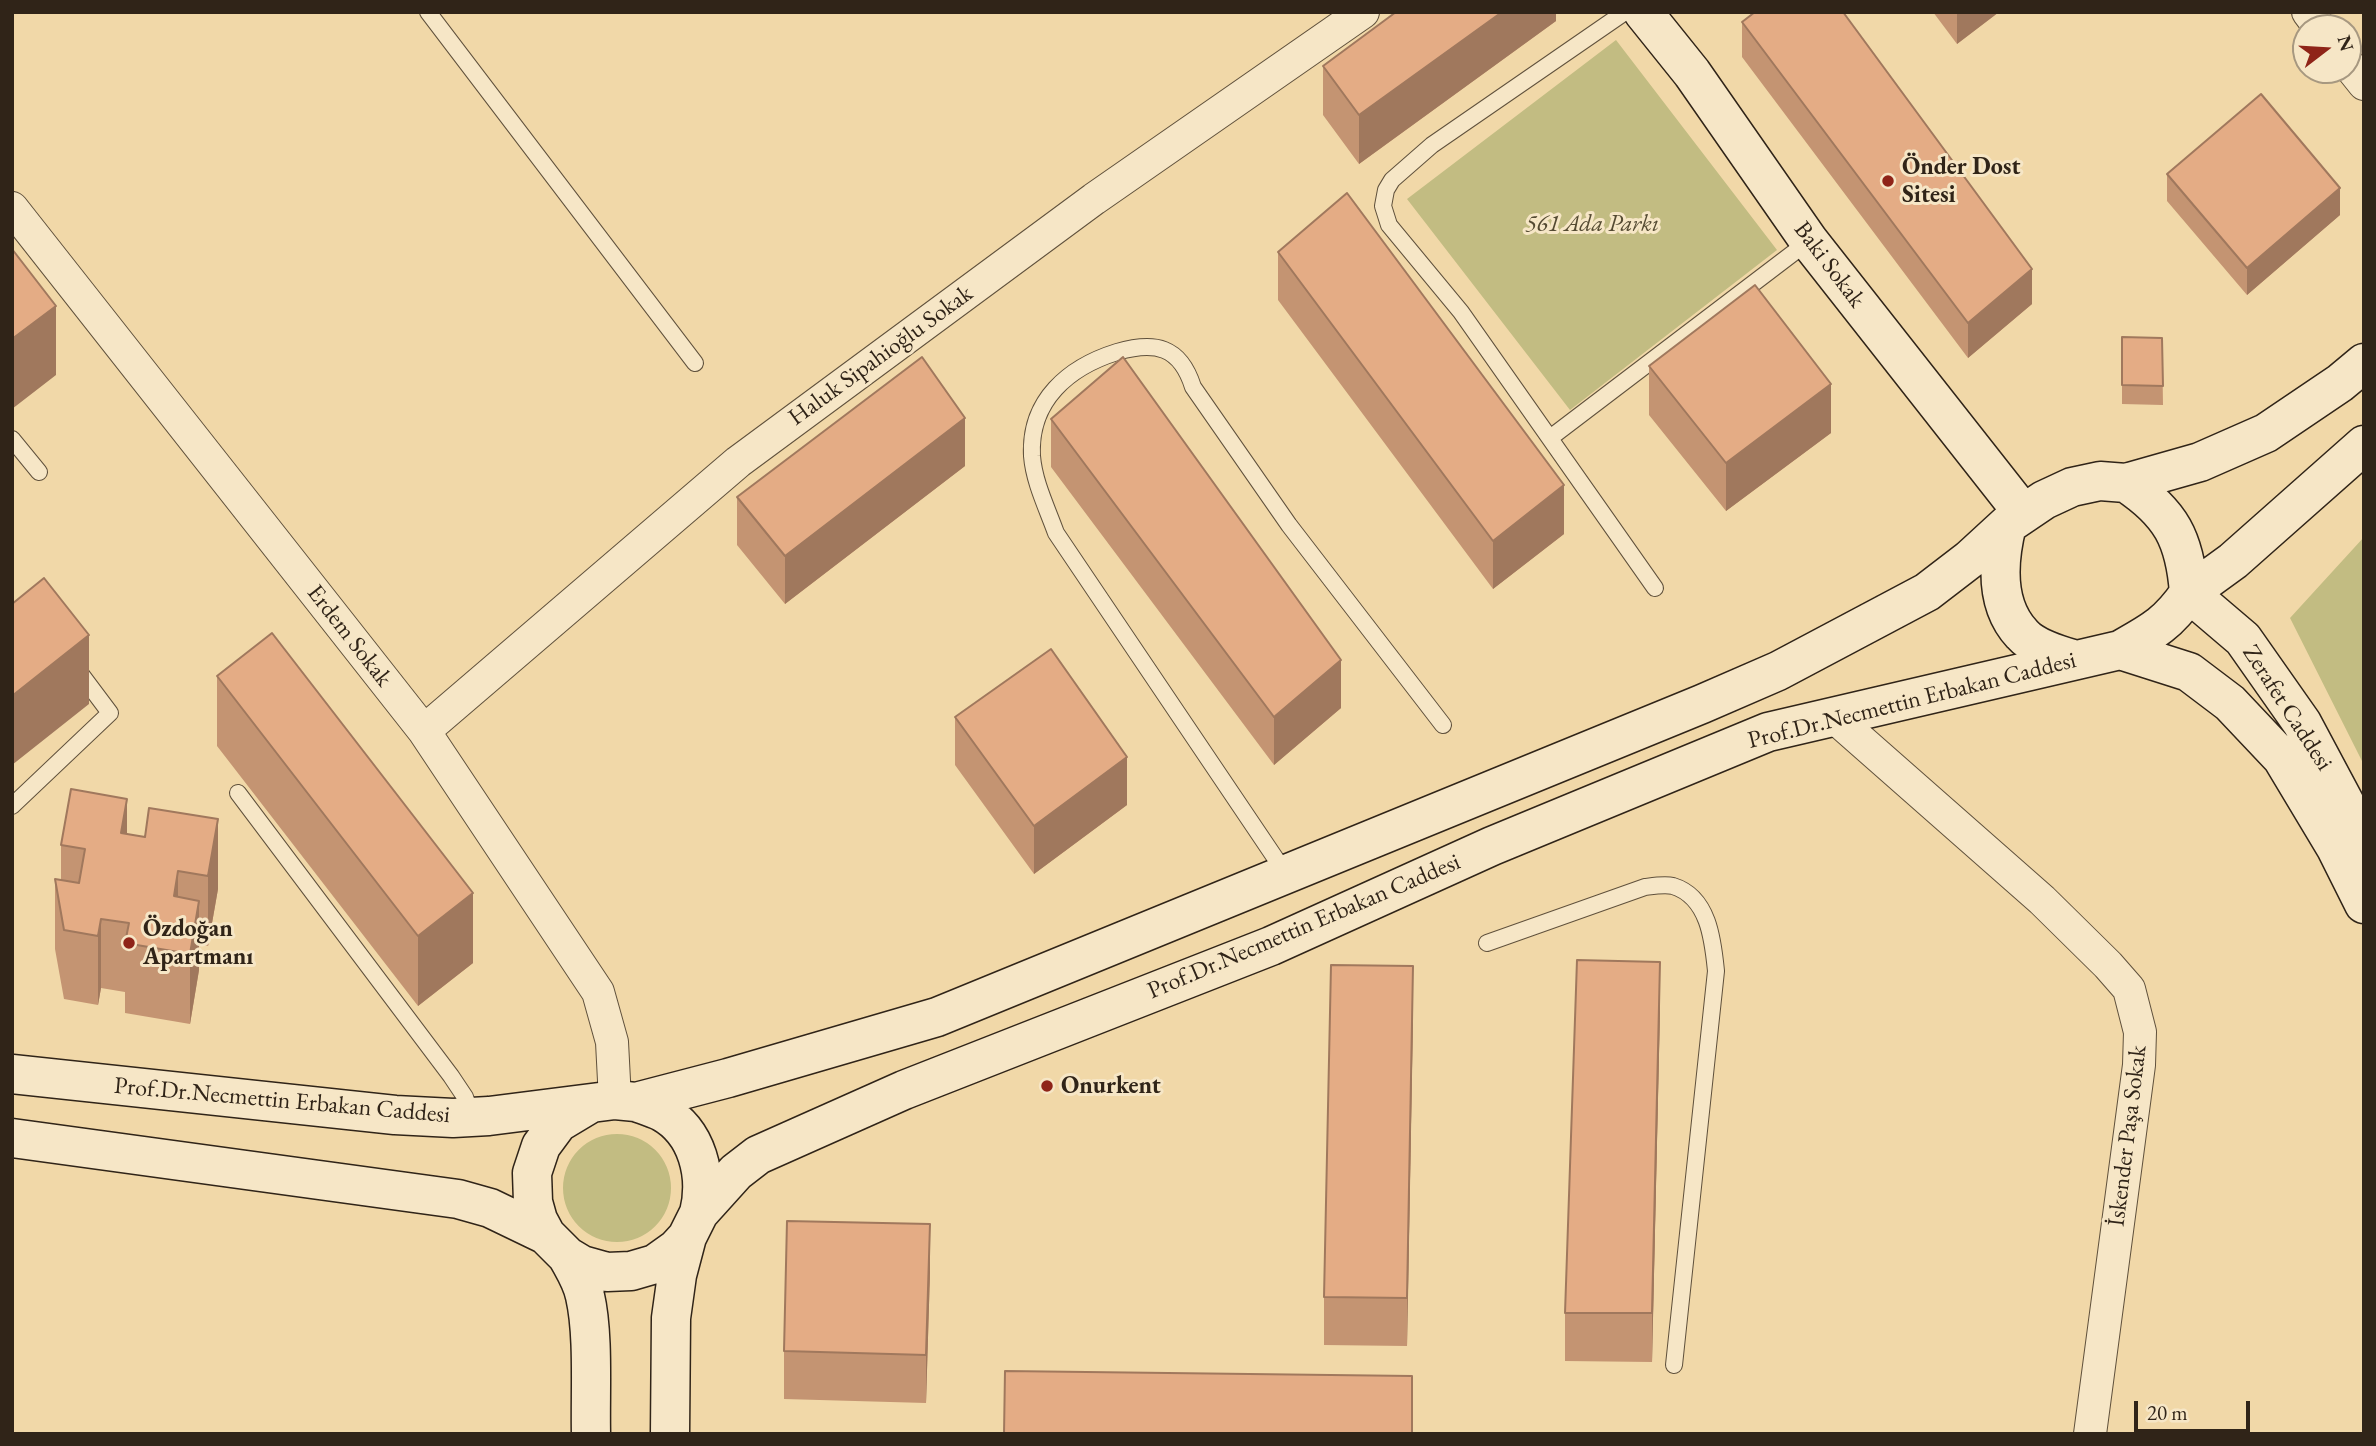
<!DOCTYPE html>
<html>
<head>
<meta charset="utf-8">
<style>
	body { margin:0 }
	#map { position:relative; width:2376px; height:1446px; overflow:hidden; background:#f1d8a8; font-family:"EB Garamond",serif }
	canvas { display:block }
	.frame { position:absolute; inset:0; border:14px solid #302418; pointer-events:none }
	.north { position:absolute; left:2292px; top:14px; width:70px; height:70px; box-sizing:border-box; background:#f6e6c6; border:2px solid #a79880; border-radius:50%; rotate:73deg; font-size:19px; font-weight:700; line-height:28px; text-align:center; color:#302418 }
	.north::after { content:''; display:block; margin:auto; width:24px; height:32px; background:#8f2418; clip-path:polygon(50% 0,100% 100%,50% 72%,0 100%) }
	.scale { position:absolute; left:2134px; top:1401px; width:116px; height:32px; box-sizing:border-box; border:4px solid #302418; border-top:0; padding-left:9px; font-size:21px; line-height:24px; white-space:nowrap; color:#302418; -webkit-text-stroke:5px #f6e6c6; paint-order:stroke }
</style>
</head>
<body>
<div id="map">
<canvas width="2376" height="1446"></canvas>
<div class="frame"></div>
<div class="north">N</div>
<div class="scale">20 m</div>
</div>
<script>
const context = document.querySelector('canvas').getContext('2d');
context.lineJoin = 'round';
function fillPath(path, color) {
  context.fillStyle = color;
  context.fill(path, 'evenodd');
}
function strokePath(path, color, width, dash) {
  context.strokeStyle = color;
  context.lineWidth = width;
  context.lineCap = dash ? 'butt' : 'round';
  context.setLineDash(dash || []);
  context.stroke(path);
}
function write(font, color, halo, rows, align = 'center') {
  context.font = font + ' "EB Garamond",serif';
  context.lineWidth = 6;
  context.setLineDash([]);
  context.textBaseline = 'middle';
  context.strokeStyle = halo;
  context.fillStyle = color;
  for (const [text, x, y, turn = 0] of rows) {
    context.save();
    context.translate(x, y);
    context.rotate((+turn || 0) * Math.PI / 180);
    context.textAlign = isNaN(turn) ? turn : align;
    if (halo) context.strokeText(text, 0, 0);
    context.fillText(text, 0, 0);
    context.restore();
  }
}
const green = new Path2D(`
	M1616,40L1777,250L1570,410L1407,199Z
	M2364,537V765L2290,618Z
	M563 1188a54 54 0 1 1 108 0a54 54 0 1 1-108 0Z`);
const lane = new Path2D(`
	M428,12L695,363
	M1625,12L1432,145L1392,180L1386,190L1383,206L1389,225L1461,312L1655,588
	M1550,438L1809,241
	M12,439L39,472
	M238,793L451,1076L465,1097L472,1116
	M12,806L110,713L77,669
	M1286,874L1056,533C1047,508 1034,482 1032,456C1029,400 1069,367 1117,352C1155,341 1180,346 1193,387L1289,525L1443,725
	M1487,943L1645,887C1653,886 1665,884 1673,886C1709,897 1713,941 1716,971L1674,1365`);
const street = new Path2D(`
	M2308,12L2320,28
	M2348,64L2364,84
	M12,208L424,731L598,992L612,1042L615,1100
	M1833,716L2042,900L2108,965L2129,989L2140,1032L2139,1065L2090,1434
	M424,731L738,462L1094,199L1363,12`);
const secondary = new Path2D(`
	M1643,12L1692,73L1809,241L2023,513
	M2007,525C1998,561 1994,604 2022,634C2034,648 2059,655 2076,660
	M2189,593L2243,639L2302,723L2364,839
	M2189,593L2233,561L2364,445
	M2120,650L2189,672L2230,703L2282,758L2336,848L2364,904
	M12,1074L395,1115L453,1118L489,1116L615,1100L636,1102L728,1078L937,1017L1702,704L1778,671L1927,592L1970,559L2007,525L2044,500L2072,487L2100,481L2126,483L2200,462L2266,433L2340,383L2364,363
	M636,1102C644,1105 654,1108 662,1112C698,1132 708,1176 699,1213
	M588,1105L558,1123L541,1146L532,1173L533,1202L538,1220L546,1235L567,1256L582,1265L607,1272L631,1271L655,1264L676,1249L687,1237L699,1213L736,1172L758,1155L904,1090L1271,946L1492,846L1768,732L2120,650C2152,632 2168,624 2189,593C2185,539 2171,513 2126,483
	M12,1138L458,1199L490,1208L546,1235
	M567,1256C574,1269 582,1281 585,1296C594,1335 590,1393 591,1434
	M670,1434L671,1318L677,1275L687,1237`);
const wall = new Path2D(`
	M1556,12V21L1359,164L1323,115V66Z
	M1933,12H1999L1957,44Z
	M1742,22L2032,304L1968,358L1742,57Z
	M2167,174L2340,215L2247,295L2167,201Z
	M1278,252L1564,534L1493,589L1278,300Z
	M2122,337L2162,338L2163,405L2122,404Z
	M1649,366L1831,433L1726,511L1649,415Z
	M1051,419L1341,708L1274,765L1051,467Z
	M965,466L785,604L737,545V497Z
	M217,676L473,963L418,1006L217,746Z
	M955,717L1127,805L1034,874L955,765Z
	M218,819V889L208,946L199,944V970L190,1024L125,1013V992L101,988L98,1005L64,999L55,949V879L61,880V845L127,834L145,837Z
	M1660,1010L1652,1362L1565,1361V1313Z
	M1413,1014L1407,1346L1324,1345V1297Z
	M930,1272L926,1403L784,1399V1351Z`);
const shadedWall = new Path2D(`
	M1502,12H1556V21L1359,164V115Z
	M1957,12H1999L1957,44Z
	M2340,188V215L2247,295V268Z
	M2032,269V304L1968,358V323Z
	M56,306V375L12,409V339Z
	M1831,384V433L1726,511V463Z
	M965,418V466L785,604V556Z
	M1564,485V534L1493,589V541Z
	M89,635V704L12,765V696Z
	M1341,660V708L1274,765V717Z
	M1127,757V805L1034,874V826Z
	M127,799V869L121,833Z
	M218,819V889L208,946V876Z
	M178,871V941L174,896Z
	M473,893V963L418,1006V936Z
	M199,901V970L190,1024V954Z
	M101,919V988L98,1005V936Z
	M1660,962V1010L1652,1362V1313Z
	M1413,966V1014L1407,1346V1298Z
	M930,1224V1272L926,1403V1355Z`);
const building = new Path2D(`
	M1396,12H1502L1359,115L1323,66Z
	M1755,12H1843L2032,269L1968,323L1742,22Z
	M2261,94L2340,188L2247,268L2167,174Z
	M1347,193L1564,485L1493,541L1278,252Z
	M12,249L56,306L12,339Z
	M1755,285L1831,384L1726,463L1649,366Z
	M2122,337L2162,338L2163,386L2122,385Z
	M922,357L965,418L785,556L737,497Z
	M1123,357L1341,660L1274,717L1051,419Z
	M44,578L89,635L12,696V604Z
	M272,633L473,893L418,936L217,676Z
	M1051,649L1127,757L1034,826L955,717Z
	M71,789L127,799L121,833L145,837L149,808L218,819L208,876L178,871L174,896L199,901L190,954L125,943L129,923L101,919L98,936L64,930L55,879L79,883L85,849L61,845Z
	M1577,960L1660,962L1652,1313H1565Z
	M1331,965L1413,966L1407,1298L1324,1297Z
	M787,1221L930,1224L926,1355L784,1351Z
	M1005,1371L1412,1376V1434H1004Z`);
const markers = [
	[1888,181,7,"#8f2418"],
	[129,943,7,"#8f2418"],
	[1047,1086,7,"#8f2418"]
];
const poiNames = [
	["Önder Dost",1902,167],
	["Sitesi",1902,195],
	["Özdoğan",143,929],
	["Apartmanı",143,957],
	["Onurkent",1061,1086]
];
const parkNames = [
	["561 Ada Parkı",1592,224]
];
const streetNames = [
	["Baki Sokak",1829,265,53],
	["Haluk Sipahioğlu Sokak",881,356,-36],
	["Erdem Sokak",349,636,52],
	["Prof.Dr.Necmettin Erbakan Caddesi",1912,701,-14],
	["Zerafet Caddesi",2287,708,57],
	["Prof.Dr.Necmettin Erbakan Caddesi",1304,927,-23],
	["Prof.Dr.Necmettin Erbakan Caddesi",282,1101,5],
	["İskender Paşa Sokak",2128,1136,-83]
];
fillPath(green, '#c2bc82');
strokePath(lane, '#60513c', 18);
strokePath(street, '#60513c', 34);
strokePath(secondary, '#302418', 41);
strokePath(lane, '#f6e6c6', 16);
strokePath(street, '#f6e6c6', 32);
strokePath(secondary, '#f6e6c6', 38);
fillPath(wall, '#c49472');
fillPath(shadedWall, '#a0785d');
fillPath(building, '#e4ac85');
strokePath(building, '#a0785d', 2);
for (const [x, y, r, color] of markers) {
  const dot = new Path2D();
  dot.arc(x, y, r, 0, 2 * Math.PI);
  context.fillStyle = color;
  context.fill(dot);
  strokePath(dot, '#f6e6c6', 2.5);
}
write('bold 24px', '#302418', '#f6e6c6', poiNames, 'left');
write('italic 24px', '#544a32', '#f6e6c6', parkNames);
write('24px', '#302418', '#f6e6c6', streetNames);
</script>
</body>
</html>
